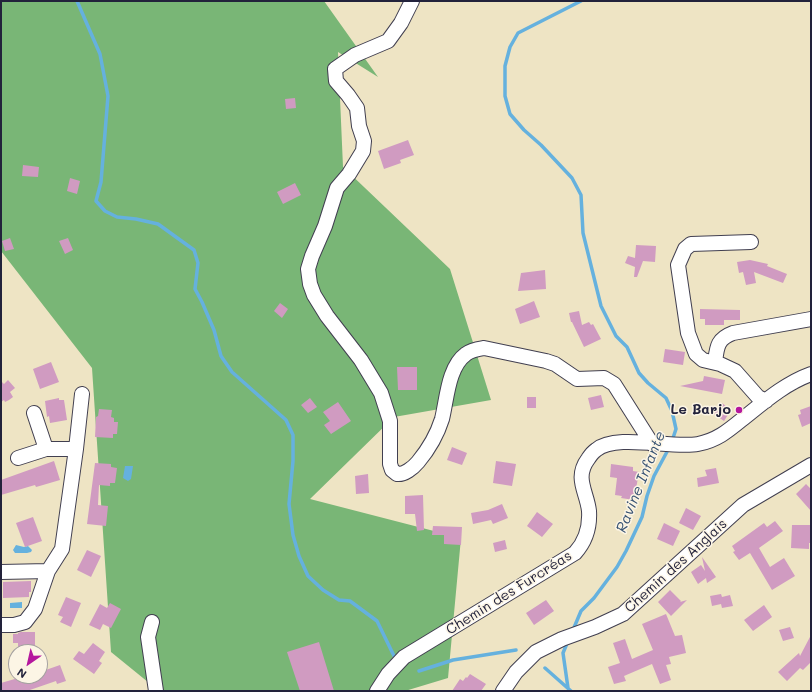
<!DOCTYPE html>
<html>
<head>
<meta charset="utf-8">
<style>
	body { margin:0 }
	#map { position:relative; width:812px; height:692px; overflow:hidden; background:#eee4c4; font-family:Mali,sans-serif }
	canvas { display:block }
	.frame { position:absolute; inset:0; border:2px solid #22223b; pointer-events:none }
	.north { position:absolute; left:8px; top:644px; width:40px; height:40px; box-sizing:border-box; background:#fcf5e5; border:1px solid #a5a1a1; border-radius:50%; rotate:214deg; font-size:11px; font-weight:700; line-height:16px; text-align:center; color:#22223b }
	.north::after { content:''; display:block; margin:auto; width:14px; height:18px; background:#b5179e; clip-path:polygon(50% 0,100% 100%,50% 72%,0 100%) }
</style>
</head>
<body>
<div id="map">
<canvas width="812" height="692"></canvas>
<div class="frame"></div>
<div class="north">N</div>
</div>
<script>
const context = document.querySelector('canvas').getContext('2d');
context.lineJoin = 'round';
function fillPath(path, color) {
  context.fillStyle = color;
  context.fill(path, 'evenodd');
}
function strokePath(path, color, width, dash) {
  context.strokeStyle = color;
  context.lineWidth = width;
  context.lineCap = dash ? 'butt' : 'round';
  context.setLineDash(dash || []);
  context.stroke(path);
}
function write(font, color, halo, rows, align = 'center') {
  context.font = font + ' Mali,sans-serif';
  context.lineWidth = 3;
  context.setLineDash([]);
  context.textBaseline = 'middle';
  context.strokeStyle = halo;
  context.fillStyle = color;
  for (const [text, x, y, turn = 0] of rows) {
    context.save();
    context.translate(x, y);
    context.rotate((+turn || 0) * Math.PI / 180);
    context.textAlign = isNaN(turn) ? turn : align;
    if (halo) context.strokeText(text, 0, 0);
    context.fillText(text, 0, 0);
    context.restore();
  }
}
const forest = new Path2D(`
	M1,1H324L378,77L338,52L343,167L450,269L491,400L394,417L310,499L461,538L448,678L405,691H159L111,652L92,368L1,251Z`);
const water = new Path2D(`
	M125,466H133L131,479L128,481L123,478Z
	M16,545L24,547L28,546L32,550L31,552L27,553H15L13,550Z
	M22,602V608H10V603Z`);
const stream = new Path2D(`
	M77,1L100,54L108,96L101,182L96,201L105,211L117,217L136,219L158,224L194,250L198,263L195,289L202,302L214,330L221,356L232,372L286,420L293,435V461L289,504L293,535L299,556L308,576L323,590L339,600L350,601L377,621L395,658
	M581,1L518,33L510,47L505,66V96L510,114L524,130L541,145L572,178L581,195L583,233L601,306L616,336L627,347L639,373L648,383L666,398L672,411L676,429L672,441
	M573,630L581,611L594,598L617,567L626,551L642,517L647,496L654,476L669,448
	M545,668L571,691
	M419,671L453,660L516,650
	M568,688L563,653L568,641`);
const building = new Path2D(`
	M295,98L296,108L286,109L285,99Z
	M408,140L414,155L400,160L401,163L384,169L378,151Z
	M23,165L39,167L38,177L22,176Z
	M70,178L80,181L77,194L67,191Z
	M295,183L301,195L283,204L277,192Z
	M10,238L14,249L5,251L2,241Z
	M68,238L73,250L65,254L59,241Z
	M636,245L656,246L655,262L643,261L637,277H634L635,267L625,263L628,256L635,258Z
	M750,260L768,264L767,266L787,274L783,283L754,272L756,283L746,285L743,272L739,273L737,262Z
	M545,270L546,289L518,291L521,273Z
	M534,301L540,317L520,324L515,309Z
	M280,303L288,309L282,318L274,311Z
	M700,309L740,310V320H724V325H705V319H700Z
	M579,311L582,325L589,322L591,325L593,324L601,339L584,347L572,322H571L569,313Z
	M665,349L685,352L683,365L663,362Z
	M51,362L59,382L40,389L33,369Z
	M397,367H417V390H398Z
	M704,376L725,380L722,394L680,386L703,381Z
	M8,380L15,388L10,392L13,397L9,400L5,402L4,400L1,402V381L4,384Z
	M601,395L604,407L591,410L588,398Z
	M527,397H536V408H527Z
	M59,398V400H64L67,420L50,423L49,416L47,417L45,401Z
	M310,398L317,407L308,413L301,405Z
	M338,402L351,421L331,434L324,425L330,421L323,412Z
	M722,403L731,410L724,421L714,414Z
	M811,406V423L802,427L798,415L801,414L800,410Z
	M99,409L112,410L111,417L114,418V422H118L117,434H113V438L95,437L96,417L98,416Z
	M452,447L467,453L462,465L447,460Z
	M54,461L60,480L43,485L36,487L35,485L1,495V480Z
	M496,461L516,464L512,486L493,483Z
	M95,463L111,464V467L117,468L115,483H110V486L99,485L98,505L108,506L106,526L87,524Z
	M611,464L633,467V471L639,472L634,500L621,498L622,496L615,495L617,478L610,477Z
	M716,468L719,483L698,487L697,478L707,476L705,470Z
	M368,474L369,493L356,494L355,476Z
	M806,484L811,489V511L796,494Z
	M423,495L424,530L417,531L415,514H405V496Z
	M502,504L508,518L493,524L491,520L473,524L471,513L488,510Z
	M686,508L701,516L693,530L679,523Z
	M537,512L553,524L542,537L527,526Z
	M33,517L42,541L25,547L16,523Z
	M775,521L783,531L759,548L770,567L784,558L795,576L772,590L750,553L739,560L733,552L735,551L732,546L764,523L767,527Z
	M664,523L680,531L673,546L657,539Z
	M792,525H811V543H809V549L791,548Z
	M433,526L462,527L461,545L444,544V535H432Z
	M505,540L507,549L495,552L493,543Z
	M87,550L101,556L91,577L77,570Z
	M702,557L716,577L707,583L706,578L698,584L691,572L701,565L705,571Z
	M31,581V592H29V597L3,598V582Z
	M670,590L681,601L680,602L687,600L671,616L658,602Z
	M721,594L722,597L730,595L733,606L722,608L721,604L712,606L710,596Z
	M66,597L81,603L71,627L60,622L63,617L58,615Z
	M546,600L554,611L534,625L526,613Z
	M110,603L121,609L111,628L103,624L100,630L89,625L100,604L107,608Z
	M764,605L772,617L753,631L744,620Z
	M666,614L675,636L682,635L686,653L669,657L671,664L666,665L671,680L660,684L652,664L624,676L626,681L614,684L608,667L620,663L613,643L625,639L632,659L653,650L642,624Z
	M790,627L794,638L783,641L779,630Z
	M21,632H35V652H18V643H13V634H18V633Z
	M811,635V662L803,670L800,668L787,681L778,672L799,653L800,656Z
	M319,642L334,691H300L287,652Z
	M93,643L105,652L99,661L102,663L94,674L73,659L79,651L84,654Z
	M60,665L66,681L57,684L56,681L27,691H1V683L25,676H40V672Z
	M470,674L486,684L481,691H452L460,679L463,681L466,677L467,678Z`);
const minor = new Path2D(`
	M412,1L401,23L388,41L355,55L335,69L336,81L348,95L357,108L359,126L364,141L363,151L349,174L337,188L325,226L312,256L308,269L310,284L314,295L327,316L361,360L381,393L390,421V464L392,470L397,474C404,475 413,468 418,462C428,450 437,435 442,419C447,399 448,367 466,354C471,350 478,349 484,348L546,361L555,364L577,379L604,378L614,384L652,444
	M751,242L691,244L685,249L678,265L688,333L696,354L703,360L720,364L735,371L758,397L766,401
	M715,362C717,347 717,339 733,333L811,319
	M34,413L46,449
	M18,458L46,449H76
	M1,572L48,571
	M152,622L148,637L156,691
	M1,625H14L25,622L35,609L48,571L62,549L76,449L82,394
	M377,691L388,674L404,657L575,553C585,542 590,527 589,511C587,492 574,478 588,459C590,456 593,452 596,450C616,433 672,449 698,444C718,440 729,430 745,417C765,401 786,383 811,374
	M503,691L516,672L536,652L562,639L595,627L623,614L743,505L811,465`);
const markers = [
	[739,410,4,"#b5179e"]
];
const poiNames = [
	["Le Barjo",731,410]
];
const streetNames = [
	["Chemin des Anglais",676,566,-42],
	["Chemin des Furcréas",509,593,-32]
];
const waterNames = [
	["Ravine Infante",641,482,-68]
];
fillPath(forest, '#79b676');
fillPath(water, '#65b1de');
strokePath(stream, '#65b1de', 3.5);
fillPath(building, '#d09bc1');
strokePath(minor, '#413f50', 16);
strokePath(minor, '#fff', 14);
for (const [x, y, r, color] of markers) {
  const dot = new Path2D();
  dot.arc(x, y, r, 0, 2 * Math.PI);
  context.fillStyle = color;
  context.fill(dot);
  strokePath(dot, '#fcf5e5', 1.5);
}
write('bold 14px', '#22223b', '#fcf5e5', poiNames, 'right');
write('14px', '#22223b', '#fcf5e5', streetNames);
write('italic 15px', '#395474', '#fcf5e5', waterNames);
</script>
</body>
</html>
